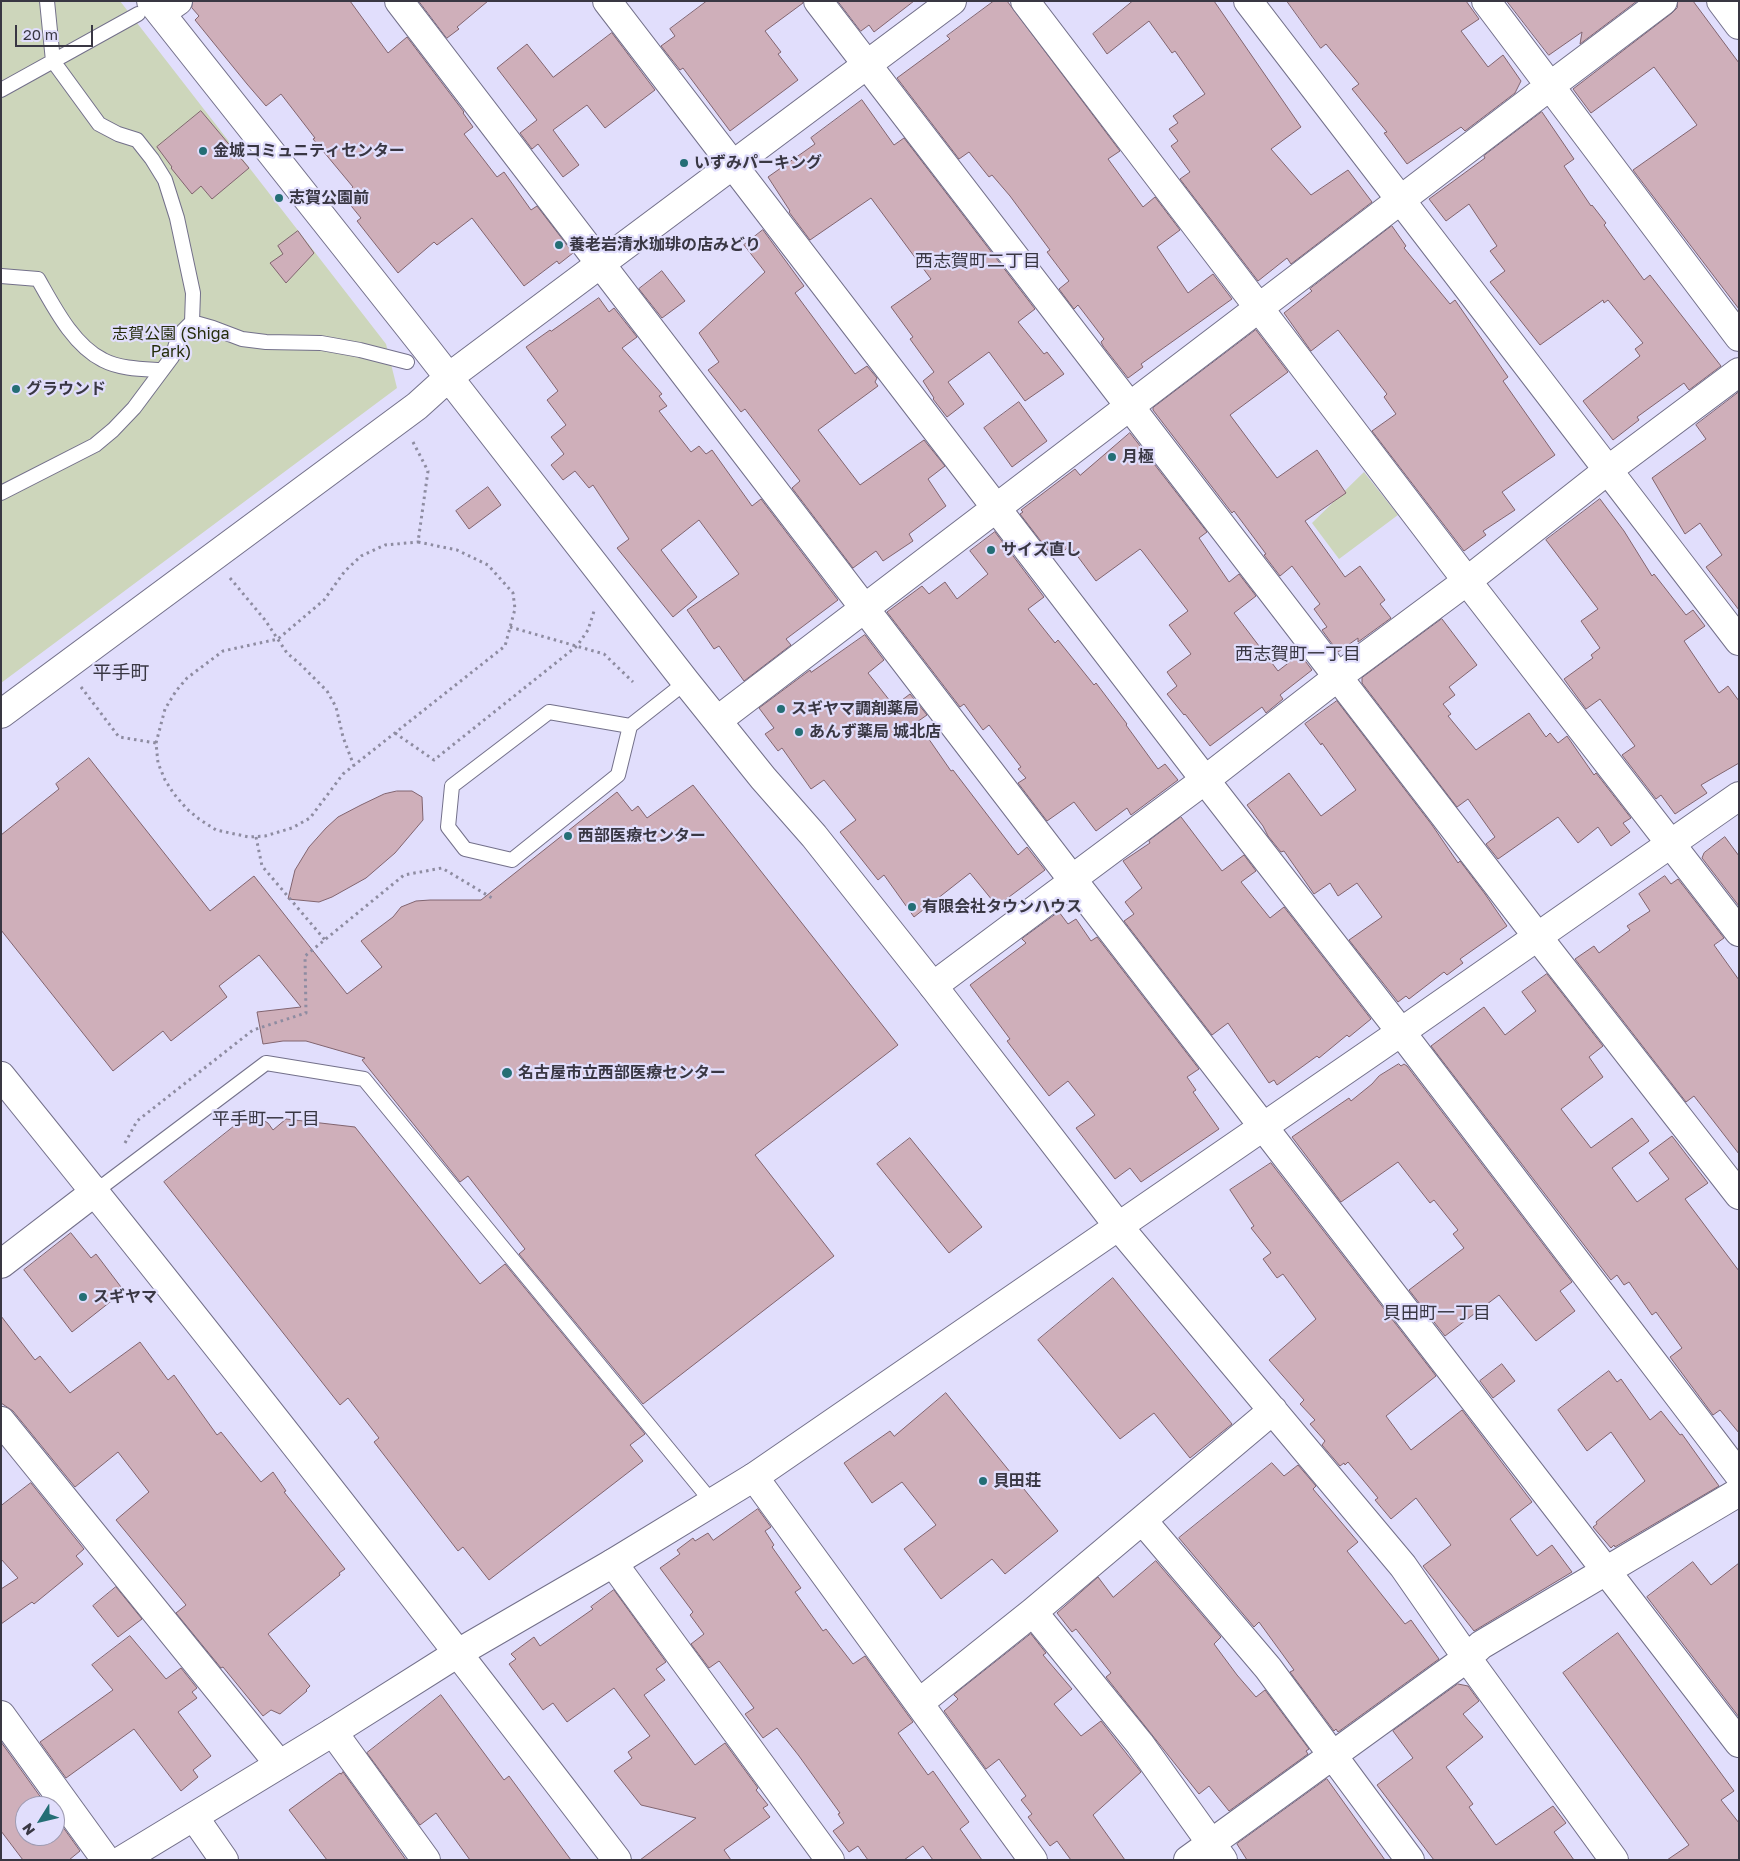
<!DOCTYPE html>
<html>
<head>
<meta charset="utf-8">
<style>
	body { margin:0 }
	#map { position:relative; width:1740px; height:1861px; overflow:hidden; background:#e1defc; font-family:"Golos Text",sans-serif }
	canvas { display:block }
	.frame { position:absolute; inset:0; border:2px solid #393743; pointer-events:none }
	.north { position:absolute; left:15px; top:1796px; width:50px; height:50px; box-sizing:border-box; background:#e1defc; border:1px solid #9e9bb2; border-radius:50%; rotate:234deg; font-size:14px; font-weight:700; line-height:20px; text-align:center; color:#393743 }
	.north::after { content:''; display:block; margin:auto; width:18px; height:22px; background:#246e75; clip-path:polygon(50% 0,100% 100%,50% 72%,0 100%) }
	.scale { position:absolute; left:15px; top:25px; width:78px; height:22px; box-sizing:border-box; border:2px solid #393743; border-top:0; padding-left:6px; font-size:15px; line-height:18px; white-space:nowrap; color:#393743; -webkit-text-stroke:4px #e1defc; paint-order:stroke }
</style>
</head>
<body>
<div id="map">
<canvas width="1740" height="1861"></canvas>
<div class="frame"></div>
<div class="north">N</div>
<div class="scale">20 m</div>
</div>
<script>
const context = document.querySelector('canvas').getContext('2d');
context.lineJoin = 'round';
function fillPath(path, color) {
  context.fillStyle = color;
  context.fill(path, 'evenodd');
}
function strokePath(path, color, width, dash) {
  context.strokeStyle = color;
  context.lineWidth = width;
  context.lineCap = dash ? 'butt' : 'round';
  context.setLineDash(dash || []);
  context.stroke(path);
}
function write(font, color, halo, rows, align = 'center') {
  context.font = font + ' "Golos Text","Noto Sans JP",sans-serif';
  context.lineWidth = 4.5;
  context.setLineDash([]);
  context.textBaseline = 'middle';
  context.strokeStyle = halo;
  context.fillStyle = color;
  for (const [text, x, y, turn = 0] of rows) {
    context.save();
    context.translate(x, y);
    context.rotate((+turn || 0) * Math.PI / 180);
    context.textAlign = isNaN(turn) ? turn : align;
    if (halo) context.strokeText(text, 0, 0);
    context.fillText(text, 0, 0);
    context.restore();
  }
}
const green = new Path2D(`
	M1,1H120L386,344L397,388L1,683Z
	M1364,472L1398,515L1339,559L1312,523Z`);
const building = new Path2D(`
	M193,1H350L388,53L407,37L464,112L463,113L473,127L464,134L497,177L504,172L531,210L537,206L573,253L559,264L557,261L524,286L472,218L437,245L434,242L398,273L357,221L361,218L343,196L353,187L313,139L315,138L281,94L266,106L247,84L195,20L199,16L192,8Z
	M419,1H488L457,27L459,29L447,38Z
	M707,1H803V3L765,31L781,52L778,54L798,80L730,131L683,68L680,70L661,46L675,36L670,29Z
	M838,1H914L874,32L869,25L861,31Z
	M994,1H1007L1120,151L1108,159L1143,207L1155,197L1180,230L1157,247L1188,293L1213,274L1232,299L1141,364L1143,367L1128,378L1103,346L1101,342L1104,339L1078,305L1074,309L1059,289L1069,281L1047,252L1050,250L1010,196L992,175L989,177L969,152L959,159L897,78L950,39L947,36Z
	M1133,1H1214L1301,127L1271,149L1311,195L1348,170L1372,202L1291,264L1287,258L1258,281L1180,179L1190,172L1171,146L1178,141L1169,129L1178,123L1173,116L1205,94L1175,51L1172,53L1149,21L1107,54L1093,34Z
	M1287,1H1466L1479,19L1461,31L1488,67L1503,55L1521,81L1515,93L1465,131L1461,127L1407,164L1384,133L1387,132L1352,89L1359,84L1326,44L1321,48Z
	M1507,1H1637L1580,44L1582,32L1549,55Z
	M1678,1H1693L1739,63V309L1633,170L1697,125L1654,67L1591,113L1573,89L1672,13L1677,8Z
	M612,33L655,90L605,128L587,105L553,130L579,165L563,177L538,144L532,149L520,133L537,120L497,68L527,44L553,77Z
	M862,100L894,145L904,138L1035,309L1018,322L1044,354L1047,352L1064,374L1025,401L989,352L948,382L964,404L947,417L933,399L934,398L923,381L934,372L910,339L913,337L891,307L931,279L871,198L810,240L789,212L790,211L768,177L815,144L811,138Z
	M201,111L249,168L212,199L201,186L192,194L171,168L172,167L157,147Z
	M1542,112L1574,159L1564,166L1591,206L1592,205L1606,223L1604,225L1644,280L1650,275L1721,366L1689,390L1684,383L1637,417L1639,420L1613,440L1583,401L1640,356L1635,349L1643,343L1608,300L1604,303L1603,300L1540,345L1490,282L1505,271L1490,251L1497,246L1469,204L1446,221L1429,199L1485,158L1484,156Z
	M1392,226L1406,246L1404,248L1450,304L1455,300L1508,377L1503,381L1555,455L1502,492L1515,510L1483,531L1486,535L1464,551L1372,431L1396,414L1384,397L1387,394L1338,330L1311,351L1284,313L1312,291L1310,289Z
	M763,230L804,286L795,293L855,374L867,366L877,378L875,382L878,386L818,430L860,485L924,440L945,466L928,479L946,506L909,534L913,541L883,561L876,551L853,568L792,488L800,481L745,409L741,412L708,370L719,362L699,333L765,272L744,245Z
	M298,231L314,253L286,283L270,263L283,254L278,246Z
	M662,271L685,301L662,318L639,289Z
	M599,298L609,312L614,308L637,337L622,348L662,394L659,396L667,406L659,411L691,452L699,446L706,454L712,450L752,506L761,499L838,600L786,639L791,645L744,681L719,646L714,649L687,610L739,574L699,520L661,550L697,597L673,617L617,548L629,539L593,485L589,488L575,471L563,480L551,465L564,454L551,437L566,425L547,400L558,391L526,347L550,330L551,331Z
	M1256,330L1288,372L1230,415L1277,478L1317,450L1346,493L1305,521L1345,577L1360,566L1385,600L1380,604L1391,618L1358,642V638L1338,652L1322,630L1327,627L1314,609L1320,604L1292,566L1280,576L1264,555L1266,554L1234,511L1232,513L1153,410V408Z
	M1739,392V610L1706,567L1722,555L1700,523L1685,534L1652,478L1706,439L1696,425Z
	M1019,402L1047,441L1012,467L984,428Z
	M1130,433L1207,532L1199,538L1229,582L1239,574L1256,596L1234,613L1278,671L1300,654L1312,670L1280,695L1283,699L1266,713L1262,707L1210,746L1185,714L1184,715L1167,694L1177,686L1167,672L1191,654L1169,625L1188,611L1142,551L1140,549L1096,581L1070,546L1054,558L1020,514L1023,512L1021,510L1075,469L1080,475Z
	M488,487L501,505L469,529L456,511Z
	M1600,499L1624,531L1652,576L1654,574L1686,615L1693,610L1705,626L1684,641L1719,693L1728,686L1739,701V763L1701,785L1707,793L1675,814L1661,795L1656,799L1622,755L1635,746L1600,699L1586,709L1564,679L1593,658L1591,655L1600,648L1581,621L1598,609L1546,540Z
	M995,532L1044,597L1028,609L1055,643L1058,640L1094,685L1096,683L1127,724L1126,725L1158,769L1165,764L1178,780L1131,815L1127,808L1096,831L1074,802L1047,821L1018,783L1026,778L1018,769L1021,767L989,725L983,730L964,704L960,707L887,612L922,586L929,594L945,582L957,599L988,574L970,551Z
	M1442,619L1477,665L1449,687L1455,695L1443,704L1451,714L1448,716L1476,750L1529,713L1546,737L1550,733L1558,743L1567,736L1594,775L1596,773L1631,818L1623,823L1630,832L1611,846L1598,827L1578,843L1558,817L1498,859L1486,844L1495,837L1468,799L1457,807L1362,683V678Z
	M865,635L884,660L868,673L894,706L910,694L927,715L917,722L951,771L953,770L1018,855L1027,847L1045,870L997,906L970,873L914,917L884,875L878,880L840,832L856,820L824,780L811,789L782,748L778,751L765,734L774,728L759,708L810,670L811,672Z
	M1337,701L1432,825L1458,863L1460,861L1485,894L1507,926L1460,959L1463,963L1447,975L1444,972L1409,999L1406,996L1398,1002L1349,940L1382,917L1357,883L1338,896L1330,883L1314,894L1284,851L1281,852L1268,836L1263,826L1247,805L1289,773L1321,816L1356,790L1322,743L1321,745L1305,724Z
	M89,758L210,911L254,876L347,994L382,967L361,941L393,917L401,907L416,901L430,900H481L617,792L632,811L638,806L647,818L693,785L898,1045L755,1155L834,1256L643,1404L519,1254L525,1249L468,1176L460,1182L362,1060L365,1058L306,1041H283L263,1044L257,1012L301,1007L259,955L219,986L227,997L171,1041L163,1031L113,1071L1,930V835L59,789L56,784Z
	M397,791H412L422,797L423,820L395,853L366,878L332,897L319,902L288,899L295,870L309,847L326,828L338,817L361,805L384,794Z
	M1181,817L1222,871L1244,855L1256,871L1241,882L1270,918L1284,907L1371,1019L1349,1037L1347,1035L1319,1058L1317,1056L1277,1085L1274,1080L1269,1083L1228,1023L1212,1035L1124,921L1134,914L1125,902L1142,888L1123,861L1150,843L1149,841Z
	M1725,837L1739,856V906L1702,858L1704,853Z
	M1665,876L1671,884L1678,879L1724,938L1714,945L1739,980V1154L1694,1096L1686,1102L1575,959L1594,946L1599,953L1630,930L1627,926L1650,911L1639,894Z
	M1059,912L1068,924L1076,919L1091,941L1097,937L1199,1069L1187,1077L1196,1090L1193,1092L1219,1129L1141,1182L1130,1168L1115,1179L1076,1128L1095,1115L1068,1081L1049,1096L1007,1041L1010,1039L970,985L1026,943L1022,939Z
	M1547,974L1603,1046L1589,1057L1603,1077L1561,1109L1591,1148L1632,1118L1649,1141L1612,1168L1637,1202L1669,1179L1649,1153L1672,1136L1708,1183L1685,1199L1739,1271V1433L1720,1410L1713,1415L1670,1357L1682,1348L1656,1312L1652,1315L1629,1282L1624,1285L1617,1275L1611,1280L1431,1046L1484,1007L1505,1035L1536,1011L1522,992Z
	M1399,1064L1401,1066L1404,1064L1407,1066L1572,1282L1560,1291L1575,1311L1536,1341L1499,1295L1445,1336L1409,1290L1464,1248L1453,1234L1458,1230L1434,1200L1430,1203L1398,1162L1341,1202L1292,1137L1349,1098L1351,1101L1372,1084L1379,1076Z
	M251,1113L268,1123L273,1130L286,1119L355,1127L480,1284L505,1264L645,1434L630,1445L643,1461L489,1580L463,1547L458,1551L411,1490L374,1442L379,1438L348,1398L340,1405L164,1182Z
	M910,1138L982,1227L949,1253L877,1164Z
	M1271,1163L1436,1376L1386,1416L1411,1450L1462,1410L1532,1502L1510,1519L1537,1556L1552,1545L1572,1572L1474,1631L1423,1566L1451,1545L1416,1498L1391,1519L1375,1500L1378,1498L1348,1462L1345,1465L1344,1463L1340,1466L1322,1445L1325,1441L1310,1424L1315,1420L1300,1404L1304,1400L1269,1360L1316,1319L1283,1274L1277,1278L1263,1259L1271,1253L1251,1228L1254,1226L1230,1190Z
	M71,1233L91,1258L96,1254L124,1291L72,1332L24,1270Z
	M1113,1278L1232,1424L1190,1458L1154,1413L1120,1439L1038,1340Z
	M1,1316L35,1360L40,1356L70,1393L140,1342L168,1380L174,1375L217,1435L221,1432L261,1482L273,1472L286,1491L284,1492L345,1569L339,1573L340,1575L268,1634L310,1686L306,1690L307,1691L280,1714L271,1710L263,1716L223,1667L221,1668L176,1613L186,1605L116,1520L149,1492L118,1452L75,1487L13,1411L1,1403Z
	M1502,1364L1515,1381L1493,1398L1480,1381Z
	M1609,1371L1617,1382L1621,1379L1650,1420L1661,1411L1680,1435L1682,1434L1719,1486L1615,1547L1614,1545L1611,1548L1593,1527L1597,1524L1596,1522L1645,1481L1611,1432L1587,1451L1558,1410Z
	M946,1393L1058,1531L1005,1574L992,1559L941,1599L904,1549L936,1525L902,1482L872,1503L844,1463L890,1431L894,1436Z
	M1272,1463L1284,1476L1298,1465L1316,1486L1313,1489L1358,1542L1347,1551L1405,1624L1411,1620L1439,1659L1338,1732L1336,1729L1334,1731L1290,1672L1294,1670L1259,1622L1254,1627L1179,1538Z
	M31,1483L84,1549L76,1556L83,1564L34,1604L32,1602L1,1624V1589L18,1578L1,1559V1506Z
	M758,1509L771,1527L765,1531L774,1545L772,1547L801,1588L795,1592L823,1631L826,1629L853,1664L865,1656L913,1722L898,1733L928,1775L933,1771L969,1822L960,1829L982,1860H933L923,1846L904,1860H868L858,1846L849,1852L833,1831L844,1823L838,1814L840,1813L799,1756L777,1728L763,1738L745,1714L754,1708L720,1662L719,1661L709,1668L691,1644L704,1634L690,1615L693,1612L660,1568L680,1554L677,1550L693,1538L695,1541L708,1533L713,1540Z
	M1156,1561L1221,1637L1214,1644L1237,1675L1256,1697L1265,1690L1309,1749L1306,1751L1308,1754L1229,1811L1209,1786L1199,1794L1106,1677L1111,1673L1076,1629L1072,1632L1057,1613L1098,1577L1113,1597Z
	M1693,1562L1711,1585L1739,1563V1717L1647,1597Z
	M116,1587L142,1619L118,1637L93,1606Z
	M614,1590L666,1662L656,1669L665,1680L644,1695L695,1765L725,1743L758,1788L756,1790L768,1805L763,1808L770,1817L724,1850L731,1860H640L696,1818L641,1805L614,1771L632,1758L628,1752L650,1736L614,1688L567,1722L553,1703L543,1710L509,1664L516,1659L511,1654L534,1637L540,1646L593,1609L591,1607Z
	M1618,1633L1734,1791L1721,1800L1739,1823V1860H1667L1689,1845L1563,1673Z
	M1031,1634L1046,1653L1043,1655L1072,1689L1054,1704L1081,1736L1101,1721L1141,1772L1093,1815L1125,1860H1071L1057,1841L1050,1846L1028,1817L1032,1814L1021,1800L1026,1796L999,1759L986,1769L944,1711L958,1699L954,1695Z
	M130,1636L166,1679L181,1668L197,1688L192,1692L197,1698L178,1712L211,1756L193,1770L198,1777L181,1791L134,1729L66,1778L40,1742L113,1690L92,1665Z
	M1458,1684L1468,1686L1479,1701L1463,1714L1483,1737L1446,1767L1473,1804L1469,1807L1496,1845L1553,1806L1566,1823L1554,1832L1574,1860H1434L1377,1785L1413,1758L1393,1731Z
	M441,1695L504,1780L509,1776L571,1860H470L436,1813L420,1825L367,1753Z
	M1,1742L47,1806H25V1836H55V1816L80,1851L69,1860H23L1,1831Z
	M343,1772L406,1860H327L289,1810L340,1773L341,1774Z
	M1327,1779L1385,1860H1247L1237,1844Z`);
const path = new Path2D(`
	M413,442L428,471L418,542
	M418,542L457,550L488,565L513,593L515,609L505,646L343,774L310,818L292,828L265,836L249,837L216,830L199,819L187,809L174,794L165,780L158,763L156,743L165,709L176,691L187,678L223,651L278,639L324,600L345,571L361,556L385,545Z
	M230,578L265,620L287,653L300,664L327,691L336,707L343,737L354,766
	M510,627L604,654L633,682
	M81,687L119,737L156,743
	M395,733L434,760L577,646L588,630L595,608
	M256,837L262,866L325,940
	M125,1143L137,1121L253,1030L306,1013L305,956L404,875L442,868L492,898`);
const service = new Path2D(`
	M1,90L138,14
	M1,276L38,279C54,307 73,345 103,360C120,369 142,369 160,370
	M192,322L213,328L242,339L266,342L321,343L360,350L407,362
	M1,493L95,445L113,430L134,408L172,357L179,335L192,322L193,293L177,218L165,180L152,159L137,140L118,134L99,124L53,61L47,1
	M630,726L549,712L452,786L448,827L465,849L512,860L618,775L630,726L686,682
	M96,1191L266,1063L364,1079L712,1502`);
const minor = new Path2D(`
	M399,1L1072,879L1739,1743
	M607,1L1205,780L1401,1032L1739,1475
	M818,1L1537,936L1739,1195
	M1025,1L1467,581L1739,932
	M1486,1L1739,337
	M1721,1L1739,25
	M161,13L178,1
	M718,720L1550,86L1663,1
	M933,986L1063,889L1072,879L1205,780L1339,676L1467,581L1608,470L1739,372
	M1119,1227L1403,1566L1467,1658L1614,1860
	M1,1264L96,1191
	M1,1421L279,1764
	M754,1477L1033,1860
	M1143,1521L1268,1668L1410,1860
	M613,1563L830,1860
	M1033,1612L1140,1744L1223,1860
	M919,1703L1033,1612L1273,1410
	M1,1715L106,1860
	M333,1732L426,1860
	M194,1817L224,1860
	M1188,1860L1467,1658L1481,1645L1739,1492`);
const tertiary = new Path2D(`
	M151,1L425,347L686,682L763,778L814,836L933,986L1119,1227
	M1248,1L1739,641
	M1,714L417,406L449,377L952,1
	M1,1076C210,1334 415,1596 617,1860
	M122,1860L333,1732L458,1653L613,1563L754,1477L1401,1032L1739,796`);
const markers = [
	[203,151,5,"#246e75"],
	[684,163,5,"#246e75"],
	[279,198,5,"#246e75"],
	[559,245,5,"#246e75"],
	[16,389,5,"#246e75"],
	[1112,457,5,"#246e75"],
	[991,550,5,"#246e75"],
	[781,709,5,"#246e75"],
	[799,732,5,"#246e75"],
	[568,836,5,"#246e75"],
	[912,907,5,"#246e75"],
	[507,1073,6,"#246e75"],
	[83,1297,5,"#246e75"],
	[983,1481,5,"#246e75"]
];
const poiNames = [
	["金城コミュニティセンター",213,151],
	["いずみパーキング",694,163],
	["志賀公園前",289,198],
	["養老岩清水珈琲の店みどり",569,245],
	["グラウンド",26,389],
	["月極",1122,457],
	["サイズ直し",1001,550],
	["スギヤマ調剤薬局",791,709],
	["あんず薬局 城北店",809,732],
	["西部医療センター",578,836],
	["有限会社タウンハウス",922,907],
	["名古屋市立西部医療センター",518,1073],
	["スギヤマ",93,1297],
	["貝田荘",993,1481]
];
const parkNames = [
	["志賀公園 (Shiga",171,334],
	["Park)",171,352]
];
const neighbourhoodNames = [
	["西志賀町二丁目",978,261],
	["西志賀町一丁目",1298,654],
	["平手町一丁目",266,1119],
	["貝田町一丁目",1437,1313]
];
const quarterNames = [
	["平手町",121,673]
];
fillPath(green, '#cdd6bb');
fillPath(building, '#cfafba');
strokePath(building, '#81646f', 1);
strokePath(service, '#73708a', 16);
strokePath(minor, '#73708a', 30);
strokePath(tertiary, '#73708a', 30);
strokePath(path, '#8e8ca1', 3, [2.5, 4]);
strokePath(service, '#fff', 14);
strokePath(minor, '#fff', 28);
strokePath(tertiary, '#fff', 28);
for (const [x, y, r, color] of markers) {
  const dot = new Path2D();
  dot.arc(x, y, r, 0, 2 * Math.PI);
  context.fillStyle = color;
  context.fill(dot);
  strokePath(dot, '#e1defc', 2);
}
write('bold 16px', '#393743', '#e1defc', poiNames, 'left');
write('16px', '#252d0c', '#e1defc', parkNames);
write('18px', '#393743', '#e1defc', neighbourhoodNames);
write('19px', '#393743', '#e1defc', quarterNames);
</script>
</body>
</html>
